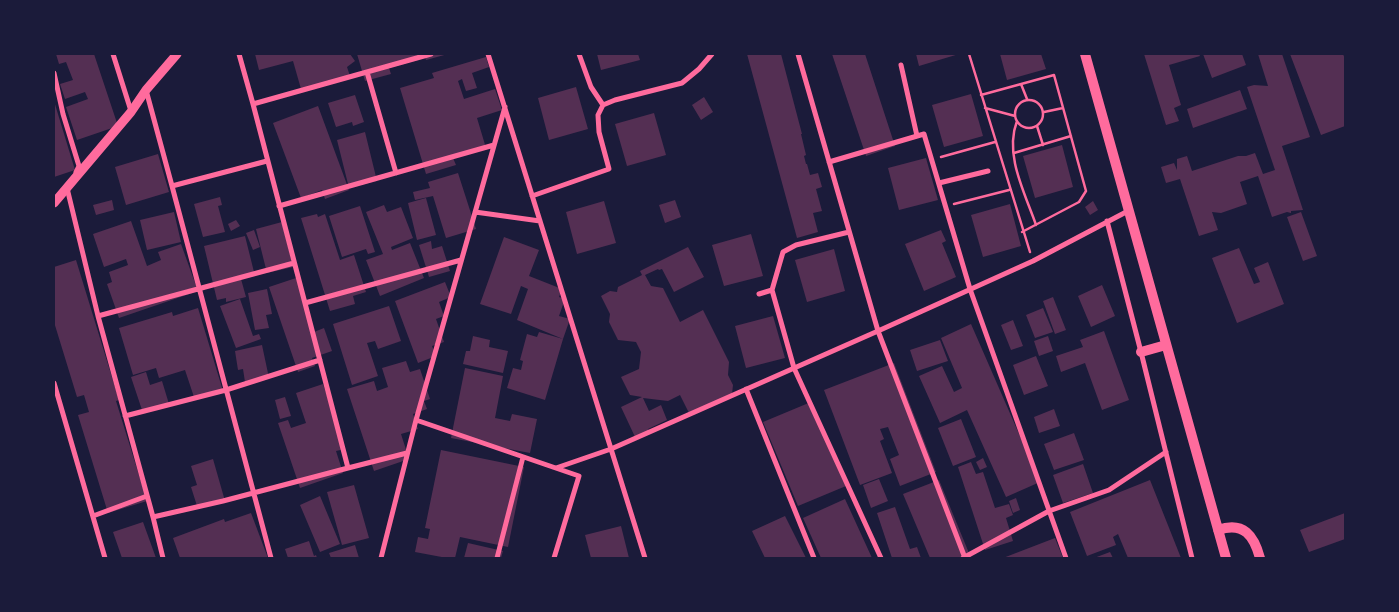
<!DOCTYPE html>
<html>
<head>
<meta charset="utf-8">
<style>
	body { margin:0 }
	#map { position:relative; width:1399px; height:612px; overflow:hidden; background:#1b1b3a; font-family:"Titillium Web",sans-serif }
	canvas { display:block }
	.frame { position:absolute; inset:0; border:55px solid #1b1b3a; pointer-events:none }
</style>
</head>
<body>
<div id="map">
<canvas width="1399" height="612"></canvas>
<div class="frame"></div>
</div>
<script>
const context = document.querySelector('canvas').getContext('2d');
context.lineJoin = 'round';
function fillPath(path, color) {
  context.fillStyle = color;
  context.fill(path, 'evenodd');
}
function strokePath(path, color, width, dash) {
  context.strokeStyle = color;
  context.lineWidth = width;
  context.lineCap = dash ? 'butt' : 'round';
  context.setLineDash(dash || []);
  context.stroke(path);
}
const building = new Path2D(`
	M56,54H94L118,126L77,140L66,107L88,99L85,92L65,99L60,84L73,80L66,62L59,64Z
	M255,54H350L355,61L347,67L350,76L301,89L293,61L259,70Z
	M357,54H416L418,60L389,68L391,74L365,81Z
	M424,54H448L426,60Z
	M597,54H638L640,60L601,70Z
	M747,54H781L802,134H801L806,155L804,156L806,164H807L810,175L818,173L822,187L816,189L822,211L813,213L818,232L797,238Z
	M832,54H865L895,146L866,156Z
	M916,54H959L919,66Z
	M1000,54H1041L1046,69L1007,80Z
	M1144,54H1199L1200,56L1169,65L1181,105L1174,108L1179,121L1166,125Z
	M1203,54H1242L1246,65L1212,78Z
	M1258,54H1282L1310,137L1282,146L1303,210L1291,211V213L1287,212L1272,217L1258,176L1240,182L1247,204L1221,213L1212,212L1218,230L1199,236L1180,179L1166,183L1161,167L1174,163L1177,170V159L1187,156L1192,171L1238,156H1246L1255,153L1263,174L1275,170L1247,87L1254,85L1268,86Z
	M1290,54H1343L1345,59V126L1321,135Z
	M486,57L489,67L472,73L477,88L466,91L462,79L458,81L464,99L495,89L502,110L477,118L486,148L453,158L456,165L426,174L400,88L434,78L432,73Z
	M576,87L588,129L549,140L538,98Z
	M1240,90L1247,109L1193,128L1187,109Z
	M971,94L983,136L944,147L932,105Z
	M355,95L364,122L353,126L352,122L336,127L328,103Z
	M704,97L713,112L701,120L692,105Z
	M54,101L75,170L54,177Z
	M318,106L349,190L325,199L322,190L301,198L273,123Z
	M654,113L666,155L627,166L615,124Z
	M365,132L377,181L349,188L337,140Z
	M1062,145L1073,187L1035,198L1023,156Z
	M158,154L169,192L126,205L115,167Z
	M926,158L938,200L899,210L888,168Z
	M458,173L476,229L446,238L433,196L415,200L413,192L430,188L428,182Z
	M220,197L222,205L218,206L225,232L203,237L194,204Z
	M426,198L436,235L417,240L408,203Z
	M112,200L114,210L96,215L93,205Z
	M675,200L681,217L665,223L659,205Z
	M604,201L616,243L577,254L566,212Z
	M1093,201L1098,210L1090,215L1085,207Z
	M1010,204L1021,246L983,257L971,215Z
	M384,205L387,212L401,207L413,238L391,247L392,250L410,243L424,278L380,296L366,260L383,254L366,212Z
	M360,206L375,252L368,254L366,249L342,257L329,216Z
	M174,212L181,242L147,250L140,220Z
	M1301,212L1317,256L1303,261L1287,217Z
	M317,214L318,217L325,214L340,260L354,255L366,292L353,296L355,304L330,311L301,218Z
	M236,220L240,226L231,231L228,224Z
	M131,221L147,266L161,260L158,252L181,244L198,291L119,318L107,284L112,282L109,272L128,265L126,259L104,267L93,234Z
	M282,222L293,267L267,273L256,229Z
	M254,230L260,247L253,250L246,233Z
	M941,230L946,241L942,243L956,277L924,291L905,244Z
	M751,234L763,276L724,286L712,245Z
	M245,236L255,276L241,279L246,297L226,302V298L217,300L204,246Z
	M504,237L539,250L529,276L562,289L559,297L565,299L559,316L570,319L563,339L517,320L528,289L521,286L511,314L480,304Z
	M431,241L432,249L442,246L450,271L429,277L419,245Z
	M688,247L704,277L674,292L662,269L659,270L658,269L645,275L651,286L663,288L680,322L703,310L729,362L728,375L733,385L732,394L690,415L680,395L668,401L643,398L649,411L661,405L667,420L648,429L650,433L636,439L621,407L642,397L630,395L621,377L639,369L641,352L636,342L618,340L609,322L610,314L601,296L610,291L617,292L618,287L642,275L640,271Z
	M1239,248L1254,284L1260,282L1254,268L1268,262L1284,304L1237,323L1212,258Z
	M834,249L845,291L807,302L795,260Z
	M76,260L119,400L116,401L147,501L108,513L78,415L89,412L84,395L77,397L54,322V267Z
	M296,278L314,332L324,328L332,351L312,358L315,366L298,372L269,287Z
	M445,282L451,297L439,302L444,316L436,319L444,342L432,346L436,356L418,363L395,301Z
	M1102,285L1115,316L1091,327L1078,296Z
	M267,289L272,314L266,315L269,328L255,330L248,293Z
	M1053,297L1066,330L1055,334L1043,301Z
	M240,299L253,336L259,334L261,339L236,348L220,306Z
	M389,306L401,341L378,349L375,341L367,343L378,376L352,385L333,324Z
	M198,308L223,391L195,400L185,370L159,378L156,368L133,375L119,328L172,312L173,316Z
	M1043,308L1053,332L1035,338L1026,315Z
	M773,316L785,358L746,368L735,326Z
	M1013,320L1023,346L1011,350L1001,325Z
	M971,324L1040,482L1006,497L967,410L940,423L919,376L942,366L954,392L962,388L941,338Z
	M1104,331L1129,400L1102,410L1085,363L1061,372L1056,356L1083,347L1080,340Z
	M539,332L563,339L545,400L507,388L513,368L521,370L523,361L520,360L527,334L537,337Z
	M473,336L490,340L489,347L508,351L503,373L463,364L466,351H470Z
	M1048,336L1053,351L1039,356L1034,341Z
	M940,340L948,361L917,371L910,350Z
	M262,345L269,378L245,382L243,369L238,370L235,351Z
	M1036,356L1048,386L1024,395L1013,365Z
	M406,361L410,372L420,369L430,399L424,401L427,409L413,414L418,429L401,434L409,459L374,471L347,389L374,381L377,391L388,387L382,368Z
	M894,363L936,472L900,486L890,459L899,455L888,427L880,429L884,439L880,441L892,473L860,485L824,390Z
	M465,368L503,376L495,418L510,421L512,414L537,419L530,453L451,438Z
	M146,372L150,385L162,381L169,404L143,413L131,377Z
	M323,384L345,449L336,451L343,473L300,488L278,423L288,420L291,428L306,423L296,393Z
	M285,397L291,416L280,419L275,400Z
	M811,402L846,486L798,506L763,422Z
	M1054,409L1060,426L1039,433L1034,417Z
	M961,419L976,457L953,466L938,428Z
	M1074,433L1084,460L1054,470L1044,444Z
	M441,450L524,467L508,547L460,537L455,558H447L415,552L418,537L428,539L430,529L425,528Z
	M983,458L987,467L980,470L976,462Z
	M213,459L225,501L198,509L191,487L197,485L191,466Z
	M971,462L976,474L983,472L995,508L1009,504L1013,515L1006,518L1013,541L985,550L958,467Z
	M1083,464L1093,493L1063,503L1053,475Z
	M879,479L888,501L871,508L863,485Z
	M939,480L971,558H930L903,494Z
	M1150,480L1181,558H1128L1118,534L1113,537L1116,545L1087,556L1070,512Z
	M354,485L369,538L342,545L327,492Z
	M320,496L340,544L320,552L300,505Z
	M1016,498L1020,510L1013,513L1009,501Z
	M845,499L872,558H821L803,518Z
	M895,507L910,549L917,547L921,558H892L877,513Z
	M251,513L268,558H180L173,538L224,519L225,522Z
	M1345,513V539L1309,552L1300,530Z
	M785,516L806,558H765L752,531Z
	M143,522L156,558H122L113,532Z
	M621,526L629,558H591L585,535Z
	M1055,538L1063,558H1003Z
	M309,541L314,556L316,555L317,558H288L285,549Z
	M468,543L503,551L501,558H464Z
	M355,545L359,558H331L329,553Z
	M1110,552L1113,558H1094Z`);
const path = new Path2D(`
	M969,54L1030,252
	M1021,84L1027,99
	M981,95L1054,75L1086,191L1079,202L1022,232
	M1015 114a14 14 0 1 1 28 0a14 14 0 1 1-28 0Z
	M985,108L1015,116
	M1044,112L1063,108
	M1017,121C1004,155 1025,193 1036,225
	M1037,126L1043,145
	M1014,153L1071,136
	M941,157L995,142
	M954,204L1009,190`);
const minor = new Path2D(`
	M113,54L131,111
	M239,54L253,104
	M488,54L645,558
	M579,54L591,87L603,105
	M901,65L917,136
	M367,72L396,173
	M54,73L63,114L79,166L76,172
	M146,90L172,186L267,161
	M829,162L924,134L970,289L1066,558
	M939,183L988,171
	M172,186L271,558
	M67,188L98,316L153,517L223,501L348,468
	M532,196L609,169L599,132L598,115L603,105L615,100L682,83L699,69L712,54
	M279,206L494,145
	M475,212L540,221
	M1107,221L1141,352L1192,558
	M772,290L794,368L881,558
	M759,294L772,290L783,252L796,245L849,232
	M305,303L461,260
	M98,316L294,263
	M54,383L105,558
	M746,389L814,558
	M125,416L226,390L320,360
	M416,420L579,476L554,558
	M407,453L348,468L253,104L431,54
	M556,468L611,449L878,331L798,54
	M93,516L147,496
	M153,517L163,558
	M381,558L416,420L505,107
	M497,558L523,457
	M963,558L1049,511L1109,490L1166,452
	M965,558L878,331L1033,261L1128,211`);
const secondary = new Path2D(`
	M54,203L131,112L146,90L177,54`);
const primary = new Path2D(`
	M1085,54L1226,558
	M1141,352L1166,345
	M1218,530C1244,521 1254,536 1260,558`);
fillPath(building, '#542f53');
strokePath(path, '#ff6b9d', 2.5);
strokePath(minor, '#ff6b9d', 5);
strokePath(secondary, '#ff6b9d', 9);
strokePath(primary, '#ff6b9d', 10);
</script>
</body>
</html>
